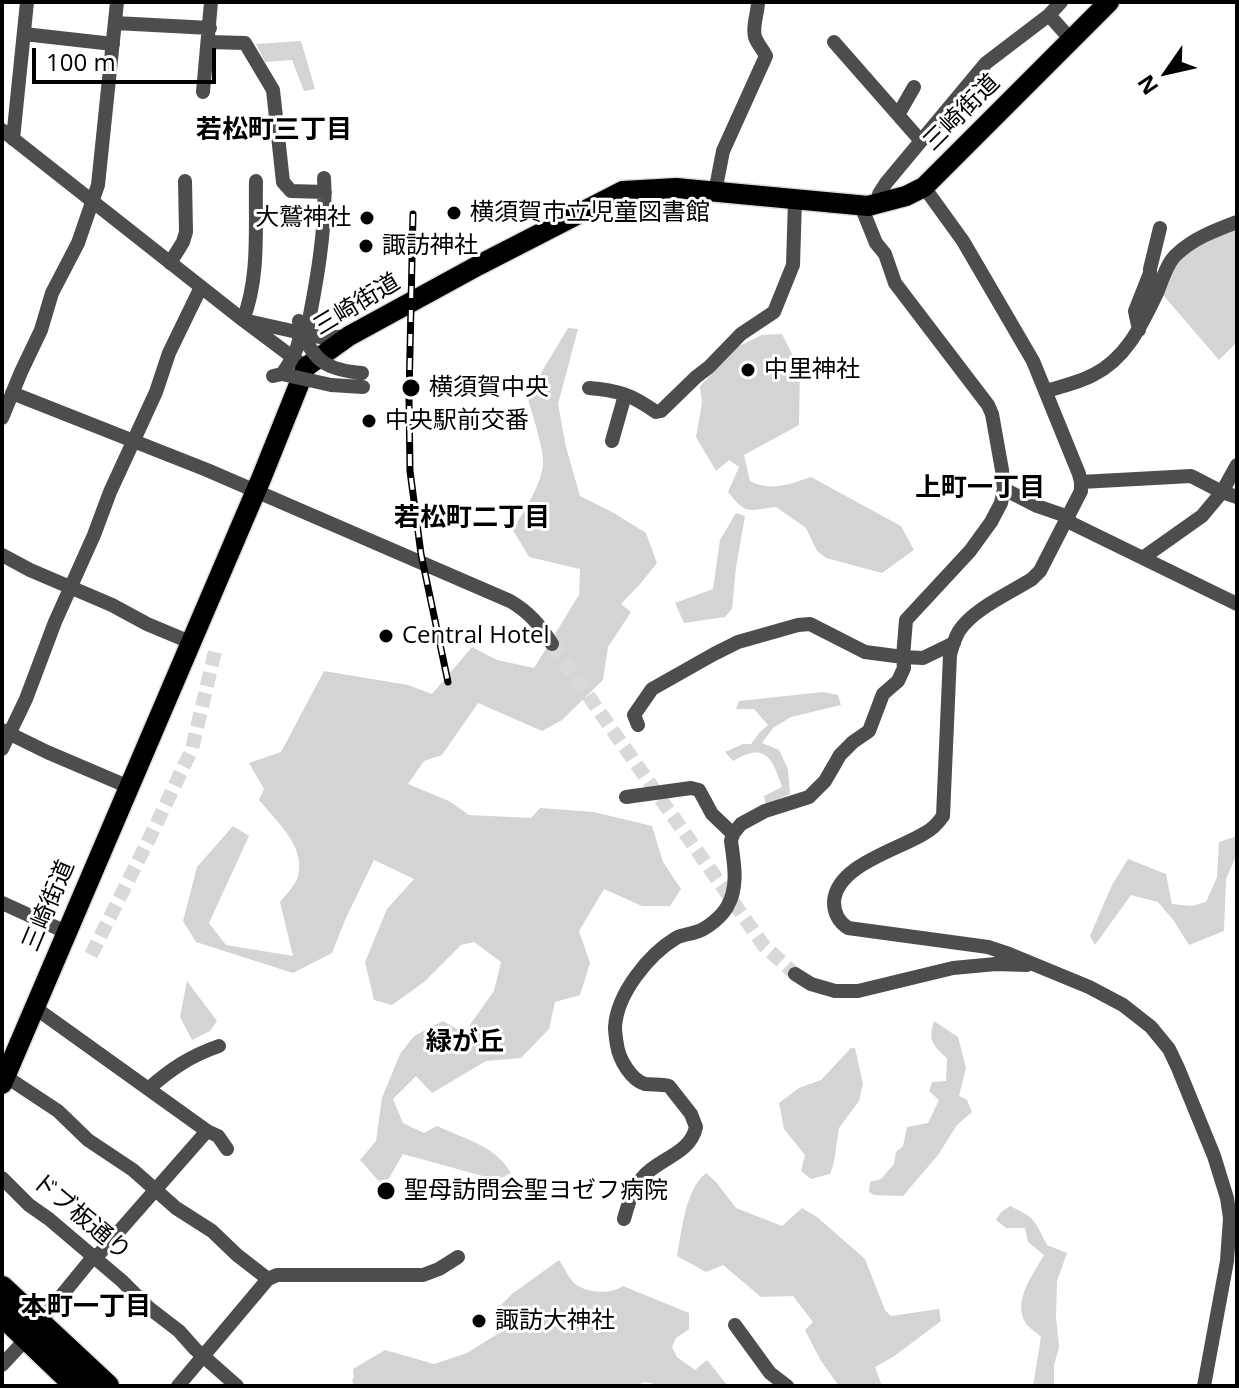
<!DOCTYPE html>
<html>
<head>
<meta charset="utf-8">
<style>
	body { margin:0 }
	#map { position:relative; width:1239px; height:1388px; overflow:hidden; background:#fff; font-family:"Open Sans",sans-serif }
	canvas { display:block }
	.frame { position:absolute; inset:0; border:4px solid #000; pointer-events:none }
	.north { position:absolute; left:1127px; top:32px; width:80px; height:80px; -webkit-text-stroke:6px #fff; paint-order:stroke; rotate:236deg; font-size:22px; font-weight:700; line-height:32px; text-align:center; color:#000 }
	.north::after { content:''; display:block; margin:auto; width:28px; height:36px; background:#000; clip-path:polygon(50% 0,100% 100%,50% 72%,0 100%) }
	.scale { position:absolute; left:32px; top:48px; width:184px; height:36px; box-sizing:border-box; border:4px solid #000; border-top:0; padding-left:10px; font-size:24px; line-height:28px; white-space:nowrap; color:#000; -webkit-text-stroke:6px #fff; paint-order:stroke }
</style>
</head>
<body>
<div id="map">
<canvas width="1239" height="1388"></canvas>
<div class="frame"></div>
<div class="north">N</div>
<div class="scale">100 m</div>
</div>
<script>
const context = document.querySelector('canvas').getContext('2d');
context.lineJoin = 'round';
function fillPath(path, color) {
  context.fillStyle = color;
  context.fill(path, 'evenodd');
}
function strokePath(path, color, width, dash) {
  context.strokeStyle = color;
  context.lineWidth = width;
  context.lineCap = dash ? 'butt' : 'round';
  context.setLineDash(dash || []);
  context.stroke(path);
}
function write(font, color, halo, rows, align = 'center') {
  context.font = font + ' "Open Sans","Noto Sans JP",sans-serif';
  context.lineWidth = 6;
  context.setLineDash([]);
  context.textBaseline = 'middle';
  context.strokeStyle = halo;
  context.fillStyle = color;
  for (const [text, x, y, turn = 0] of rows) {
    context.save();
    context.translate(x, y);
    context.rotate((+turn || 0) * Math.PI / 180);
    context.textAlign = isNaN(turn) ? turn : align;
    if (halo) context.strokeText(text, 0, 0);
    context.fillText(text, 0, 0);
    context.restore();
  }
}
const green = new Path2D(`
	M301,41L315,89L304,91L292,60L265,62L256,44Z
	M1237,228V342L1219,360L1163,295L1174,267L1188,250Z
	M568,328L578,329L558,404L566,447L580,496L614,513L646,533L657,563L641,583L621,604L631,612L608,647L603,680L562,720L542,731L478,703L442,755L424,761L408,784L449,801L469,815L531,818L540,808L594,812L652,826L663,862L681,889L670,906H642L604,889L579,931L590,963L580,995L555,1002L549,1029L521,1058L486,1061L432,1093L416,1076L393,1099L403,1123L424,1133L437,1126C464,1139 495,1145 511,1173L497,1180L403,1154L384,1187L360,1160L376,1141L382,1098L400,1054L414,1036L443,1021L464,1033L494,991L501,962L474,942L461,945L424,982L392,1005L374,1000L365,962L387,909L414,879L374,860L345,920L332,953L293,973L196,942L183,921L197,867L233,826L249,836L209,923L226,945L293,956L280,902C286,894 296,885 298,876C306,846 276,821 259,800L264,789L249,763L281,752L324,671L408,685L432,694L472,647L497,660L534,668L579,595L580,569L529,557L513,530C524,510 540,488 543,465C545,453 531,409 527,396Z
	M782,334L800,370L799,425L744,455L750,481C771,492 790,484 811,477L901,526L914,550L882,573L826,558L817,551L806,528L776,507C748,510 747,516 728,492L739,467L729,460L716,471L696,437L702,403L700,386L739,346L762,335Z
	M736,513L745,516L736,567L732,609L725,617L684,623L675,603L713,589L720,540Z
	M823,692L838,695L841,705L791,717L773,728L762,743L779,750L788,769L790,794L766,805L764,796L782,787C772,757 765,742 733,761L725,752L743,744H751L759,733L768,725L754,709H736L739,701Z
	M1237,836V854L1226,879L1224,931L1189,945L1174,921L1158,902L1131,895L1095,945L1090,936L1112,885L1128,859L1166,874L1172,904L1192,906L1206,902L1217,877L1219,842Z
	M187,981L217,1021L210,1031L192,1040L180,1017Z
	M934,1021L958,1037L966,1068L959,1096L967,1100L972,1112L957,1125L938,1155L903,1196L874,1195L869,1192L870,1182L881,1179L894,1164L896,1152L903,1146L907,1127L928,1123L939,1100L929,1091L932,1082L946,1081L947,1058C932,1045 928,1040 934,1021Z
	M851,1048H855L863,1084L859,1101L839,1128L834,1162L830,1174L811,1179L801,1171L805,1155L784,1129L779,1103L799,1088L821,1080Z
	M706,1173L716,1182L736,1208L782,1226L802,1208L817,1217L865,1259L885,1310L891,1316L939,1309L941,1321L893,1357L875,1367L882,1386H839L821,1361L805,1330L813,1322L793,1296L761,1297L723,1265L706,1272L677,1256C682,1230 685,1190 706,1173Z
	M1010,1206C1036,1218 1034,1220 1047,1245L1067,1253L1057,1281L1056,1317L1059,1347L1054,1365V1386H1033L1041,1337C1037,1333 1031,1329 1027,1325C1011,1302 1033,1275 1044,1255L1028,1242L1025,1228H1006L996,1220L1001,1212Z
	M559,1260C564,1267 568,1277 574,1283C585,1293 611,1295 623,1286L689,1313V1329L676,1338L672,1347L677,1357L695,1370L707,1360L728,1386H657C649,1381 644,1381 635,1386H354L352,1380L354,1378L353,1369L385,1350L434,1364L467,1353L507,1328L498,1308L512,1294Z`);
const minorTunnel = new Path2D(`
	M552,644L764,946L795,974
	M91,955L152,833L192,749L216,647`);
const minor = new Path2D(`
	M1049,15L1072,41
	M115,23L210,28
	M24,34L113,44
	M209,42L245,43L273,90L283,182L291,191L325,192
	M834,42L920,140
	M203,92L211,2
	M898,115L914,87
	M2,130L243,320L303,365
	M13,139L27,2
	M256,181C255,227 260,277 243,320L324,338L349,336
	M924,187L963,241L1033,361L1079,474L1081,482
	M715,192L723,151L766,56C763,50 757,43 755,37C752,26 758,13 758,2
	M877,204L879,194L886,183L986,63L1049,15L1061,2
	M170,263L183,242L186,232L185,181
	M1139,330L1135,311L1150,273V269L1160,228
	M306,335C316,286 327,227 324,178
	M589,388C618,390 632,395 656,412L661,411L696,377L709,367L741,334L774,312L793,265L795,200
	M1046,391C1062,386 1078,383 1093,375C1127,358 1142,324 1157,293C1162,281 1167,262 1177,254C1194,238 1216,230 1237,222
	M12,393L207,470L510,601C529,612 540,625 552,644
	M2,418L21,372L41,330L52,293L78,243L98,185L117,2
	M612,441L625,395
	M1004,489L1037,506L1069,517
	M1067,521L1237,604
	M2,555L30,570L112,605L147,624L190,642
	M1144,557L1202,516L1222,492L1237,465
	M638,725L634,715L652,689L714,654L738,642L798,625L810,624L865,652L903,657L923,658L954,643
	M2,730L47,752L129,787
	M2,749L26,699L55,622L94,535L110,492L156,392L169,353L201,287
	M626,797L691,788L699,790L712,814L733,834
	M2,903L66,932
	M795,974L811,984L835,991H858L953,968L996,964L1027,965
	M34,1007L207,1131L218,1136L227,1149
	M2,1074L58,1111L88,1140L133,1170L176,1208L212,1231L237,1255L268,1279
	M148,1089C171,1069 190,1056 219,1046
	M2,1178L29,1205L49,1219L122,1281L149,1308L179,1331L195,1349L237,1386
	M624,1219C628,1205 632,1189 642,1178C658,1158 690,1155 696,1127L691,1114L669,1086C661,1084 653,1085 645,1084C631,1080 619,1059 617,1045C616,1039 615,1033 615,1027C617,994 648,955 676,938C683,934 692,934 699,931C709,927 722,916 727,907C739,887 734,863 731,841L733,834L741,824L765,811L809,797L825,781L840,755L853,742L869,731L883,694L898,681L904,668L903,657L906,620L970,551L991,522L1001,503L1004,489L1002,470L992,414L988,405L895,283L885,254L876,243L861,206
	M40,1322L93,1257L100,1253L207,1131
	M735,1325L770,1373L787,1386
	M2,1365L27,1338
	M178,1386L268,1279L277,1275H423L439,1269L458,1257
	M1204,1386L1227,1261L1230,1218L1227,1198L1214,1156L1178,1068L1169,1049L1151,1027L1123,1005L1089,987L1009,954L988,947L848,928C839,922 834,914 834,902C836,865 898,850 925,833C933,829 938,823 943,816L950,655C952,647 955,638 959,631C973,609 1010,593 1032,579L1040,571L1081,491V482L1191,476L1222,492L1237,497`);
const major = new Path2D(`
	M2,1084L261,479L306,367L349,336L479,265L623,191L676,188L868,206L906,196L924,187L1109,2`);
const highway = new Path2D(`
	M2,1288L107,1386
	M2,1314L77,1386`);
const rail = new Path2D(`
	M413,214L409,397L410,471L421,554L448,682`);
const minorBridge = new Path2D(`
	M302,332C315,363 329,370 362,373
	M282,374C294,357 303,342 299,321
	M273,376L282,374L331,385L363,387`);
const markers = [
	[454,213,8,"#000"],
	[367,218,8,"#000"],
	[366,246,8,"#000"],
	[748,370,8,"#000"],
	[411,388,10,"#000"],
	[369,421,8,"#000"],
	[386,636,8,"#000"],
	[386,1191,10,"#000"],
	[479,1321,8,"#000"]
];
const streetNames = [
	["三崎街道",962,113,-45],
	["三崎街道",357,305,-31],
	["三崎街道",49,906,-67],
	["ドブ板通り",81,1217,40]
];
const poiNames = [
	["横須賀市立児童図書館",470,213],
	["大鷲神社",351,218,"right"],
	["諏訪神社",382,246],
	["中里神社",764,370],
	["横須賀中央",429,388],
	["中央駅前交番",385,421],
	["Central Hotel",402,636],
	["聖母訪問会聖ヨゼフ病院",404,1191],
	["諏訪大神社",495,1321]
];
const neighbourhoodNames = [
	["若松町三丁目",274,131],
	["上町一丁目",980,489],
	["若松町二丁目",472,519],
	["緑が丘",465,1043],
	["本町一丁目",86,1308]
];
fillPath(green, '#d4d4d4');
strokePath(minorTunnel, '#d9d9d9', 14, [14, 7]);
strokePath(major, '#dbdbdb', 23);
strokePath(highway, '#dbdbdb', 27);
strokePath(minor, '#4d4d4d', 14);
strokePath(major, '#000', 20);
strokePath(highway, '#000', 24);
strokePath(rail, '#000', 7);
strokePath(rail, '#fff', 4, [12]);
strokePath(minorBridge, '#4d4d4d', 14);
for (const [x, y, r, color] of markers) {
  const dot = new Path2D();
  dot.arc(x, y, r, 0, 2 * Math.PI);
  context.fillStyle = color;
  context.fill(dot);
  strokePath(dot, '#fff', 3);
}
write('24px', '#000', '#fff', streetNames);
write('24px', '#000', '#fff', poiNames, 'left');
write('bold 26px', '#000', '#fff', neighbourhoodNames);
</script>
</body>
</html>
